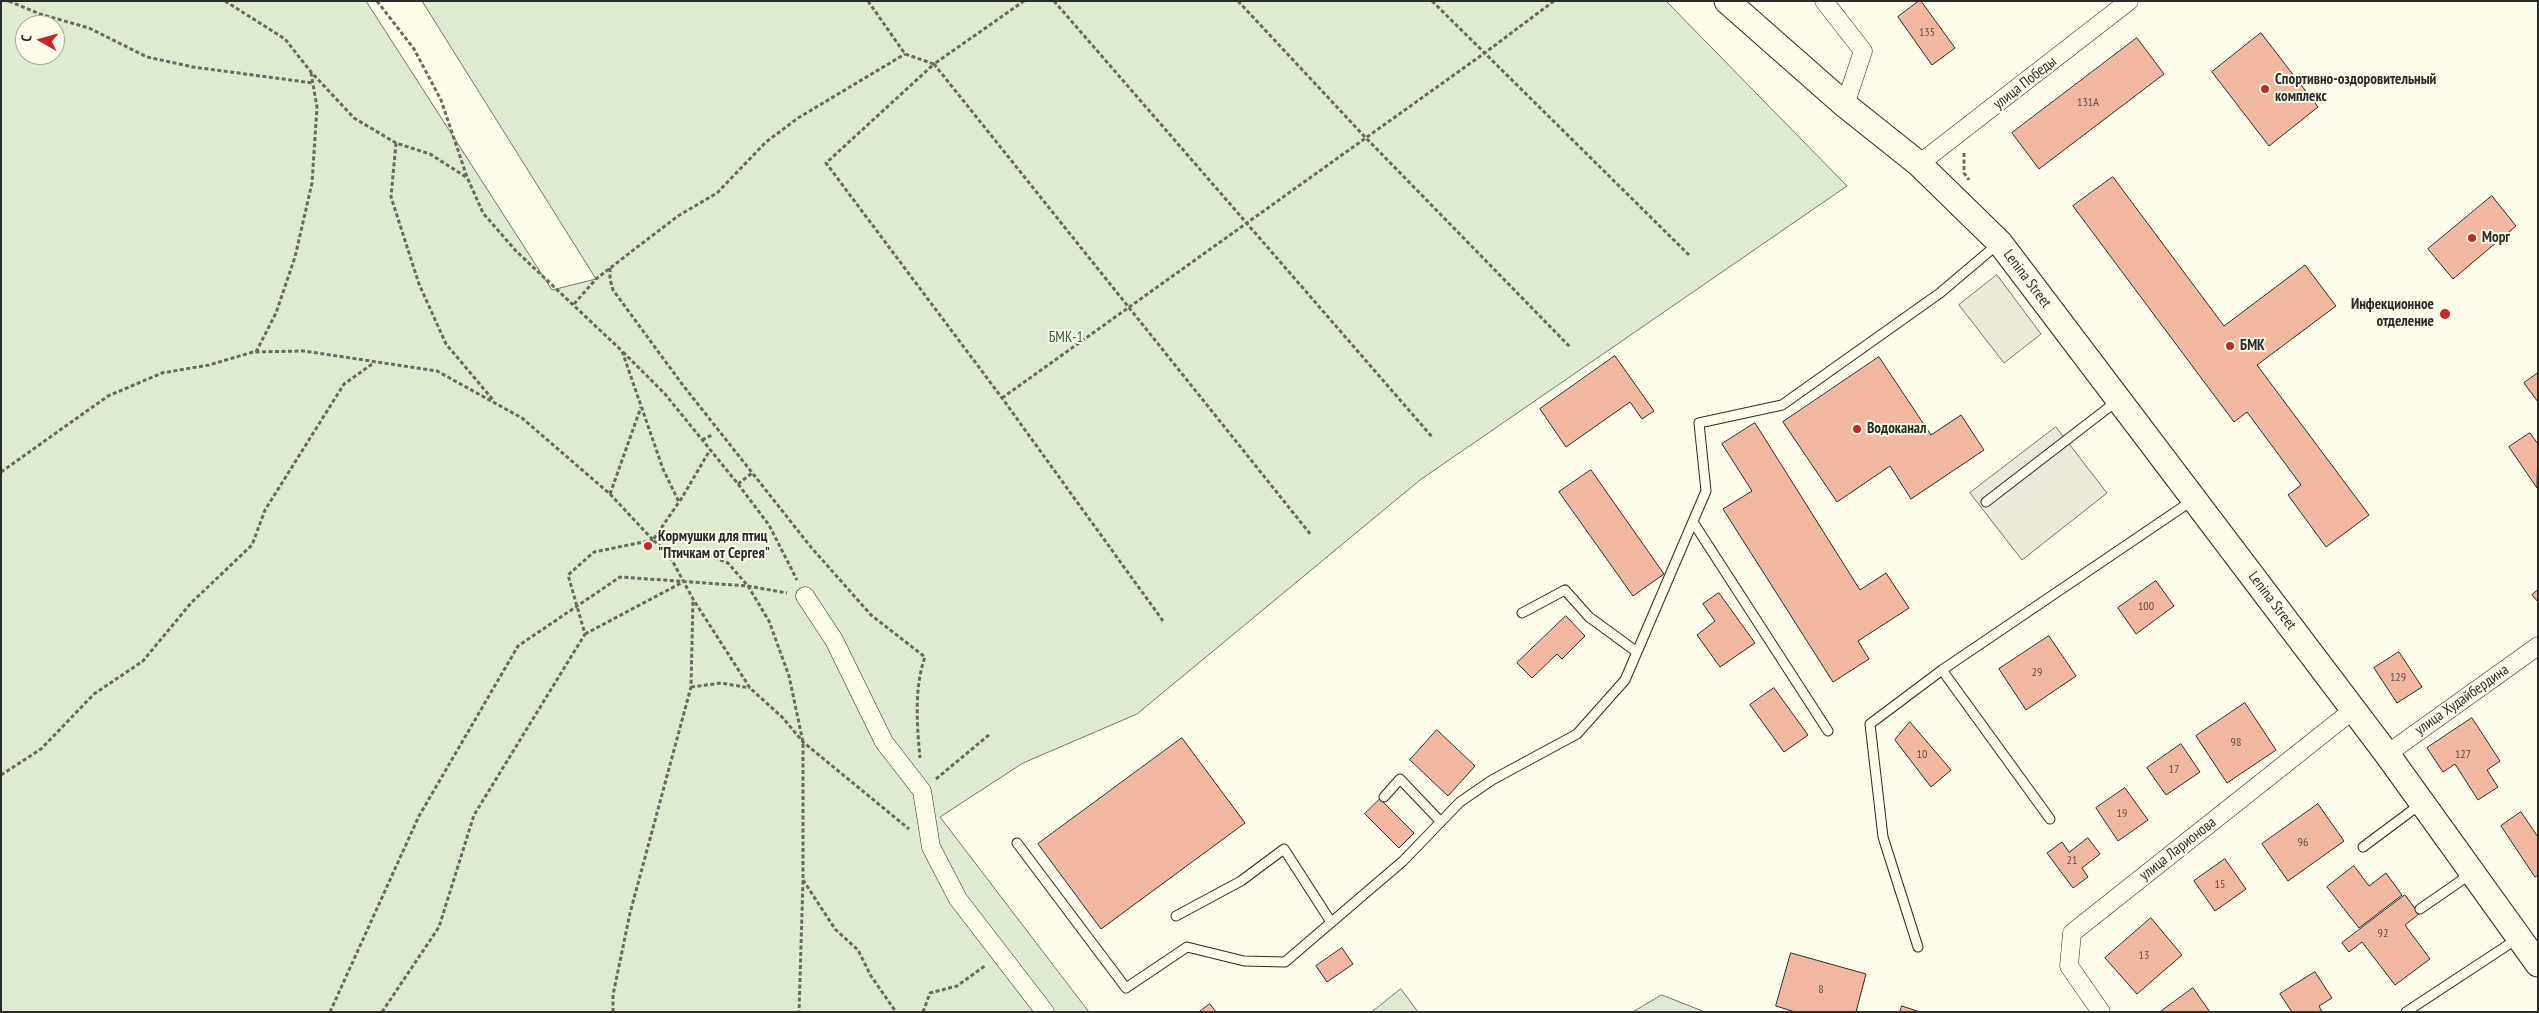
<!DOCTYPE html>
<html>
<head>
<meta charset="utf-8">
<style>
	body { margin:0 }
	#map { position:relative; width:2539px; height:1013px; overflow:hidden; background:#fdfbea; font-family:"PT Sans Narrow",sans-serif }
	canvas { display:block }
	.frame { position:absolute; inset:0; border:2px solid #2b2b2b; pointer-events:none }
	.north { position:absolute; left:15px; top:15px; width:50px; height:50px; box-sizing:border-box; background:#fdfbea; border:1px solid #a9a89e; border-radius:50%; rotate:277deg; font-size:14px; font-weight:700; line-height:20px; text-align:center; color:#2b2b2b }
	.north::after { content:''; display:block; margin:auto; width:18px; height:22px; background:#c62828; clip-path:polygon(50% 0,100% 100%,50% 72%,0 100%) }
</style>
</head>
<body>
<div id="map">
<canvas width="2539" height="1013"></canvas>
<div class="frame"></div>
<div class="north">С</div>
</div>
<script>
const context = document.querySelector('canvas').getContext('2d');
context.lineJoin = 'round';
function fillPath(path, color) {
  context.fillStyle = color;
  context.fill(path, 'evenodd');
}
function strokePath(path, color, width, dash) {
  context.strokeStyle = color;
  context.lineWidth = width;
  context.lineCap = dash ? 'butt' : 'round';
  context.setLineDash(dash || []);
  context.stroke(path);
}
function write(font, color, halo, rows, align = 'center') {
  context.font = font + ' "PT Sans Narrow",sans-serif';
  context.lineWidth = 4;
  context.setLineDash([]);
  context.textBaseline = 'middle';
  context.strokeStyle = halo;
  context.fillStyle = color;
  for (const [text, x, y, turn = 0] of rows) {
    context.save();
    context.translate(x, y);
    context.rotate((+turn || 0) * Math.PI / 180);
    context.textAlign = isNaN(turn) ? turn : align;
    if (halo) context.strokeText(text, 0, 0);
    context.fillText(text, 0, 0);
    context.restore();
  }
}
const green = new Path2D(`
	M1,1H366L552,290L596,279L422,1H1666L1847,186L1420,480L1137,714L1023,763L940,817L1089,1012H1ZM25,25H55V55H25Z
	M1401,989L1418,1012H1372Z
	M1662,995L1705,1012H1633Z`);
const parking = new Path2D(`
	M1997,275L2041,334L2004,363L1959,305Z
	M2056,427L2107,493L2022,560L1970,493Z`);
const building = new Path2D(`
	M1919,1H1921L1955,48L1932,65L1898,17Z
	M2261,33L2318,107L2269,146L2212,72Z
	M2137,38L2164,74L2039,169L2012,133Z
	M2113,177L2224,326L2305,265L2336,306L2257,365L2369,515L2326,547L2288,495L2301,485L2247,412L2234,422L2073,206Z
	M2492,196L2516,226L2453,279L2428,249Z
	M1615,356L1654,411L1642,419L1630,402L1566,447L1540,409Z
	M1879,357L1931,435L1961,415L1984,450L1911,499L1890,466L1837,502L1783,422Z
	M2538,373V402L2524,383Z
	M1755,423L1860,590L1886,573L1909,608L1858,641L1869,659L1833,682L1723,509L1752,491L1722,444Z
	M2530,433L2538,444L2537,488L2509,447Z
	M1591,470L1664,574L1633,596L1559,492Z
	M2156,581L2174,606L2136,634L2118,608Z
	M2538,590V602L2532,595Z
	M1719,593L1755,643L1720,667L1697,635L1715,621L1703,604Z
	M1566,616L1585,636L1562,659L1557,654L1532,678L1517,663Z
	M2049,636L2076,676L2026,710L1999,669Z
	M2399,652L2422,687L2397,703L2374,668Z
	M1774,688L1808,735L1784,752L1750,705Z
	M2245,703L2276,750L2227,783L2196,736Z
	M2472,718L2500,761L2487,770L2498,787L2478,800L2455,764L2443,772L2427,748Z
	M1910,722L1951,770L1931,787L1895,740Z
	M1437,730L1475,766L1448,796L1410,760Z
	M1182,738L1245,823L1101,929L1038,844Z
	M2181,744L2200,772L2166,795L2147,768Z
	M2125,788L2148,820L2118,841L2096,808Z
	M1380,799L1414,833L1399,848L1365,814Z
	M2318,804L2344,841L2288,881L2262,844Z
	M2521,812L2538,837V875L2535,877L2501,826Z
	M2088,838L2100,854L2082,868L2088,877L2073,888L2047,853L2062,842L2069,852Z
	M2225,859L2246,889L2215,911L2194,881Z
	M2354,866L2369,886L2386,873L2402,895L2359,928L2327,887Z
	M2405,895L2419,914L2405,925L2430,959L2395,985L2362,942L2349,952L2342,943Z
	M2151,918L2182,955L2137,994L2105,958Z
	M1342,948L1353,964L1327,982L1316,966Z
	M1791,953L1866,974L1856,1012H1795L1776,1006Z
	M2315,972L2332,998L2319,1006L2322,1012H2292L2280,994Z
	M2193,988L2210,1012H2160Z
	M1210,1004L1216,1012H1199Z
	M1902,1006L1920,1012H1900Z`);
const path = new Path2D(`
	M9,1L40,14L89,28L147,57L193,67L313,83
	M225,1L285,39L311,72L354,118L396,143L430,154L466,177
	M377,1L414,49L441,100L467,177L483,213L516,251L622,351L663,469L679,502L653,540L666,551L702,553L728,563L748,586L769,621L789,676L803,742V880L799,1012
	M868,1L905,54L934,64L1024,1
	M1054,1L1433,438
	M1238,1L1365,137L1571,348
	M1432,1L1689,255
	M396,143L391,197L419,284L446,344L494,401
	M1964,153V173L1969,180
	M610,268V279L613,290L682,384L810,546L871,615L925,657C914,687 917,726 920,758
	M574,304L596,279L636,248L678,216L717,193L766,142L798,118L905,54
	M256,352L276,313L295,257L312,183L317,107L311,73
	M623,352L665,394L738,484L769,525L797,580
	M1002,398L1486,52L1554,1
	M702,440L712,435
	M1,472L108,396L162,373L209,365L253,352L304,351L437,371L522,418L610,494L653,540
	M738,484L752,473
	M610,494L641,407
	M680,501L710,450
	M667,551L693,599L750,688L783,718L803,742L909,829
	M1163,621L1002,398L826,163L934,64L1311,535
	M585,634L683,582
	M691,687L721,683L750,688
	M1,775L41,749L94,694L143,661L191,603L252,545L265,510L344,384L375,362
	M936,779L990,734
	M803,880L835,929L858,950L871,976L896,1012
	M330,1012L419,816L518,646L620,577L748,586L787,593
	M382,1012L439,927L474,815L585,634L568,575L594,552L653,540
	M613,1012V995L630,913L691,687L693,599
	M923,1012L930,993L957,986L986,965`);
const lane = new Path2D(`
	M1986,502L2117,401
	M1693,522L1828,731
	M1522,613L1565,590L1589,617L1637,652
	M1942,670L2050,819
	M1384,797L1400,779L1441,822
	M1017,843L1126,988L1187,947L1244,961L1285,962L1403,861L1460,802L1492,780L1577,734L1625,680L1706,491L1699,423L1782,405L1940,293L1999,243
	M2363,847L2422,803
	M2420,909L2472,873
	M1176,916L1241,881L1284,849L1331,922
	M1918,947L1883,837L1870,724L1942,670L2193,500
	M2406,1012L2517,939`);
const street = new Path2D(`
	M1824,1L1863,51L1845,105
	M1919,164L2129,1
	M805,596L834,640L884,742L922,791L931,847L958,899L1045,1012
	M2387,754L2538,646
	M2101,1012L2069,966L2072,933L2353,710`);
const secondary = new Path2D(`
	M1727,1L1845,105L1919,164L2000,243L2387,754L2538,964`);
const markers = [
	[2265,89,5,"#c62828"],
	[2472,238,5,"#c62828"],
	[2445,314,6,"#c62828"],
	[2230,346,5,"#c62828"],
	[1857,429,5,"#c62828"],
	[648,546,5,"#c62828"]
];
const numberNames = [
	["135",1927,33],
	["131А",2088,103],
	["100",2146,607],
	["29",2037,673],
	["129",2398,678],
	["98",2236,743],
	["10",1922,755],
	["127",2463,755],
	["17",2174,770],
	["19",2122,814],
	["96",2303,843],
	["21",2072,861],
	["15",2220,885],
	["92",2383,934],
	["13",2144,956],
	["8",1821,990]
];
const poiNames = [
	["Спортивно-оздоровительный",2275,80],
	["комплекс",2275,97],
	["Морг",2482,238],
	["Инфекционное",2434,305,"right"],
	["отделение",2434,322,"right"],
	["БМК",2240,346],
	["Водоканал",1867,429],
	["Кормушки для птиц",658,537],
	["\"Птичкам от Сергея\"",658,554]
];
const streetNames = [
	["улица Победы",2025,83,-38],
	["Lenina Street",2027,279,53],
	["Lenina Street",2272,601,53],
	["улица Худайбердина",2462,700,-35],
	["улица Ларионова",2178,849,-38]
];
const parkNames = [
	["БМК-1",1066,338]
];
fillPath(green, '#deebd1');
strokePath(green, '#74746e', 1);
fillPath(parking, '#eceadb');
strokePath(parking, '#74746e', 1);
fillPath(building, '#f2b8a0');
strokePath(building, '#2b2b2b', 1);
strokePath(lane, '#2b2b2b', 11);
strokePath(street, '#2b2b2b', 19);
strokePath(secondary, '#2b2b2b', 27);
strokePath(path, '#6a6964', 3, [4, 2.5]);
strokePath(lane, '#fdfbea', 9);
strokePath(street, '#fdfbea', 18);
strokePath(secondary, '#fdfbea', 25);
for (const [x, y, r, color] of markers) {
  const dot = new Path2D();
  dot.arc(x, y, r, 0, 2 * Math.PI);
  context.fillStyle = color;
  context.fill(dot);
  strokePath(dot, '#fdfbea', 2);
}
write('12px', '#5d4e48', null, numberNames);
write('bold 15px', '#2b2b2b', '#fdfbea', poiNames, 'left');
write('15px', '#2b2b2b', '#fdfbea', streetNames);
write('15px', '#34623c', '#fdfbea', parkNames);
</script>
</body>
</html>
